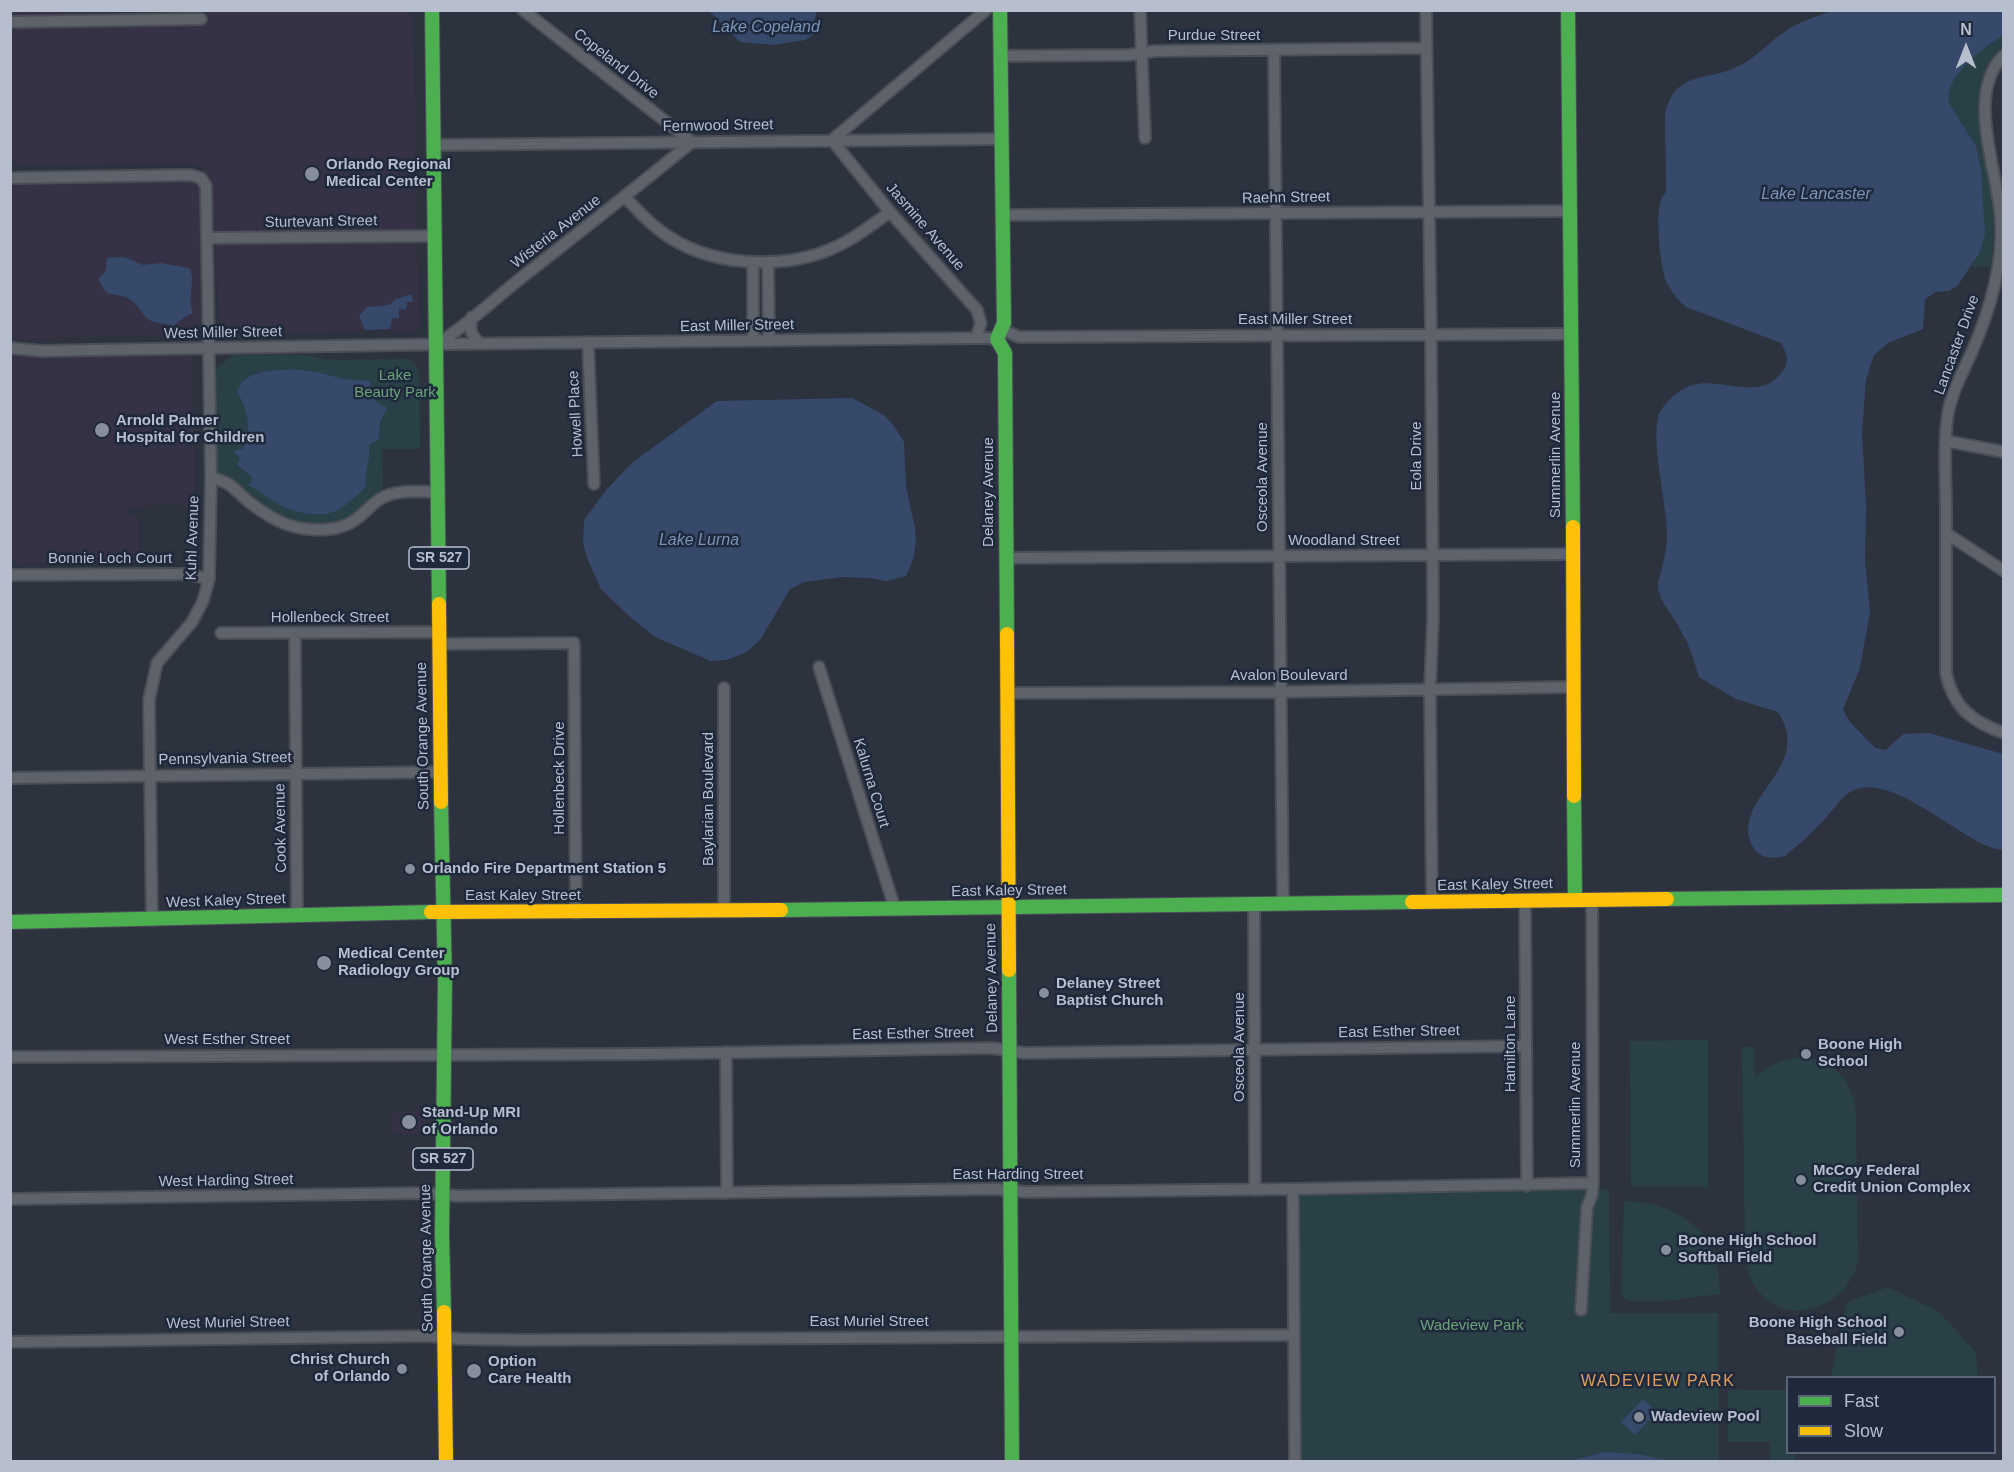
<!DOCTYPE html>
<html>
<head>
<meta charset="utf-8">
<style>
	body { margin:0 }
	#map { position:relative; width:2014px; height:1472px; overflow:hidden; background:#2d333e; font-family:Helvetica,sans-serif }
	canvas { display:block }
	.frame { position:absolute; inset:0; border:12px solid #b7bfcf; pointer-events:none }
	.legend { position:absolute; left:1786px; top:1376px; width:210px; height:78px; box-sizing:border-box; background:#1e293b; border:2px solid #5b6576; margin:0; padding:8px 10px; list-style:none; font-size:18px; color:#b7bfcf }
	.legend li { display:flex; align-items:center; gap:12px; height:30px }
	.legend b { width:30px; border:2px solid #5b6576 }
	.north { position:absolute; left:1936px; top:18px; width:60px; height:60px; -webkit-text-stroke:4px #1e293b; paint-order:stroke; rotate:0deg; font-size:16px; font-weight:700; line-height:24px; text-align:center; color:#b7bfcf }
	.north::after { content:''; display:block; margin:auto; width:21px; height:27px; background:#b7bfcf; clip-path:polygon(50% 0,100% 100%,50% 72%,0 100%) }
</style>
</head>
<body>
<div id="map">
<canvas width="2014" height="1472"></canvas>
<div class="frame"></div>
<ul class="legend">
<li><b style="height:8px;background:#4caf50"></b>Fast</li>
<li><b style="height:8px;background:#ffc107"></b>Slow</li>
</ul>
<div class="north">N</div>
</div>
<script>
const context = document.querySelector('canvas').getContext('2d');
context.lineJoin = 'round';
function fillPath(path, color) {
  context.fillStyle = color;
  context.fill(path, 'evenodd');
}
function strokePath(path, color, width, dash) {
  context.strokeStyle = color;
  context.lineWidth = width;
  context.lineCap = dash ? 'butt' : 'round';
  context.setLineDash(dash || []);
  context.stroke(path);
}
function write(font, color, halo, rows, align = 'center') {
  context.font = font + ' Helvetica,sans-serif';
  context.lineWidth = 5;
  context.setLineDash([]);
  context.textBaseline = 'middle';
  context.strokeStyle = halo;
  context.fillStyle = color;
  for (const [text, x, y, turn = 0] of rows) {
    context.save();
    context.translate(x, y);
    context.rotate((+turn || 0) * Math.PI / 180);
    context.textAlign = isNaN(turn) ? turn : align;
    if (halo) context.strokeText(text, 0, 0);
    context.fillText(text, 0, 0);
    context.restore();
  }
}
const medical = new Path2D(`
	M10,11H413L419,330L220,332L212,192L210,180L204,169L190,162L11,164Z
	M188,181L200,185L201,328L195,334L26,339L11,338L10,183Z
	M192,354L195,505L128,506V517H138L139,562L11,563L10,355Z
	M426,1110V1134H393L392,1111Z`);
const green = new Path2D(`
	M2003,35V44L1988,63L1982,78L1978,94L1981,130L1993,203L1994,226L1991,267H1971L1980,252L1976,146L1950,105C1939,79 1984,48 2003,35Z
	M234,355H307L327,360L408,359L419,369L420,449H382L383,488C371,498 360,511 347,518C316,534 276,517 252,497C241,488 233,476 219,473L217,469L216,368ZM291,369L317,372L344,379L370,381C369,392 373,398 380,405C382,417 378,427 379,439L369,445C371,461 364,471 366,487L270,499L264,493L248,485L251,483L252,477L237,466L240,458L234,451L243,449C252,428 248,411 237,392L256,373Z
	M1708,1040V1187H1631L1630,1041Z
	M1742,1047H1754L1755,1078C1794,1040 1853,1057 1856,1114L1858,1261C1848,1308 1786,1330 1757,1289C1747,1276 1745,1261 1745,1245Z
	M1609,1189L1610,1313H1718L1719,1461C1704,1461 1687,1463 1672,1461C1637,1457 1602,1445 1568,1462L1300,1461L1298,1197L1305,1192Z
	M1624,1201C1681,1203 1721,1233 1720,1294L1665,1301H1627L1621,1296Z
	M1888,1287L1939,1312L1976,1352L1978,1377H1831L1846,1303Z
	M1728,1390H1787L1788,1452L1795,1453V1461H1770V1442H1728Z`);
const water = new Path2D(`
	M1834,10L2003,11V35C1984,48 1940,79 1950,105L1976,146L1981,170L1985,233L1980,252L1958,285L1949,291L1936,292L1925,299L1923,329L1888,343L1874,355L1866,379L1862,433L1866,506L1865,561L1870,611L1860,668L1843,709L1849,721L1875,748L1886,750L1903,734L1929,733L2003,754V850C1999,849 1994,849 1990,847C1956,835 1887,769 1850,792C1838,800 1832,812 1822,822C1811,834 1798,845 1785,856C1773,859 1760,859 1753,847C1733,811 1783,781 1787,747C1789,733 1785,723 1778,712L1736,699L1699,677C1695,665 1692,653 1687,642C1683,636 1680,628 1676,622C1669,610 1659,601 1658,586C1658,580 1661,573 1662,568C1665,556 1667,544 1667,532C1667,505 1648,430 1661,410C1668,399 1681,388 1693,385C1720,377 1757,401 1780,375C1790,363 1788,356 1781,343L1686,307C1679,301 1673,294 1668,285C1660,272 1655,213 1661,200C1662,197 1664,194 1666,192L1665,112C1668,104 1671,94 1678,88C1692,76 1714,76 1730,70C1756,60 1766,44 1787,30C1801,21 1818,16 1834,10Z
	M709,11H817L814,21L822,29L805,40L773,45L740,42Z
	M124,257L143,265L161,263L189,268C197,280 186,296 193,313L183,318L172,327C165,322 157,324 149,320C141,314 139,304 129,299C122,294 113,296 106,292L98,279L104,273L107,266L106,265L107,258Z
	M412,294L413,302H407L406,310L399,309V318H392L390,329L365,330L359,316L367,307L389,305L396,299Z
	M291,369L317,372L344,379L371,381C369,395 375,403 387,408L380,422L379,439L369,445C371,461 364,471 366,487C357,495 347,506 336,511C319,518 295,513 280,505C267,498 261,491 247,485L251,483L252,477L237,465L240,458L233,451L243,449C252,428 248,411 237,392C243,370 272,371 291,369Z
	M852,398L884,415L894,426L904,442L906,487L915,528L916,542L913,560L906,576L886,581L870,578L842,577L804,582L790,589L760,640L745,653L726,660L711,661L655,637L630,617L601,589L587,558L583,543L584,520L607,489L633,462L717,401Z
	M1643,1399L1657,1412L1635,1435L1621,1422Z
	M1605,1452L1636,1454L1674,1461H1568Z`);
const street = new Path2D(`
	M523,10L692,142
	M1140,10L1145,138
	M1426,10L1431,334L1433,618L1430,689L1432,902
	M10,22L201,19
	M1274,50L1283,904
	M2004,55C1964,94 1999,172 2001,222C2003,266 1989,313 1971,354C1962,374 1952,392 1948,413C1943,445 1946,477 1946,509C1946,564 1946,618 1946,673C1953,707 1972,722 2004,733
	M1001,56L1128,55L1155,51L1426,48
	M832,140L890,212L977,310L981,323L976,338
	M832,140L986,10
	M434,145L1002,139
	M10,178L190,175L201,178L206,186L211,478L209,579L203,601L192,622L157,663L149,700L152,920
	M625,197C639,212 652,226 669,237C719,269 797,271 849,240C863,232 877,221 890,212
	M1003,215L1570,211
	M207,238L435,236
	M768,262L769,341
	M472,317C469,330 471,336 481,344
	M1010,333L1019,337L1571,334
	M753,341V262
	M588,342L594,484
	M437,344C465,327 490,303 516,282C575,236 634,189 692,142
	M10,348L42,351L93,350L453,344L976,338H989L998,341
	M1946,441L2004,452
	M211,478C230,481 235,490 249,502C266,515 284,527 307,529C325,531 345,529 359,517C368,510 374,501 384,497C401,489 422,492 439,492
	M1946,533L2004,571
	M1006,558L1573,554
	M10,575L187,574L209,579
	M221,633L439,632
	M295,633L297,915
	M439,644L574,643L576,913
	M819,667L895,909
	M724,688V911
	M1007,693L1280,692L1572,687
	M10,778L440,772
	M1525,901L1527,1186
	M1254,905L1255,1190
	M726,1052L727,1193
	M10,1057L647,1054L992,1048L1024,1053L1526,1046
	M1293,1189L1295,1462
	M10,1199L426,1193L458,1196L995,1189L1026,1192L1293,1189L1593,1183
	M1581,1310L1587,1207L1592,1195L1593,1183L1592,900
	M10,1342L429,1336L461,1339L522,1340L1293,1335`);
const fast = new Path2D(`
	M432,10L439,604
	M1000,10L1004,323L997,339L1005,353L1007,634
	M1568,10L1573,527
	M1574,796L1575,900
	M441,802L445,981L442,1234L444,1312
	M1667,899L2004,895
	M781,910L1412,902
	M10,922L431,912
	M1009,970L1012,1462`);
const slow = new Path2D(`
	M1573,527L1574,796
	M439,604L441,802
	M1007,634L1009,970
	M1412,902L1667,899
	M431,912L781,910
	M444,1312L446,1462`);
const markers = [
	[312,174,8,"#878e9c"],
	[102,430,8,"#878e9c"],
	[410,869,6,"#878e9c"],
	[324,963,8,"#878e9c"],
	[1044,993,6,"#878e9c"],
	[1806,1054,6,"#878e9c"],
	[409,1122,8,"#878e9c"],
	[1801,1180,6,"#878e9c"],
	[1666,1250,6,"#878e9c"],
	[1899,1332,6,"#878e9c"],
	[402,1369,6,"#878e9c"],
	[474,1371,8,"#878e9c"],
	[1639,1417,6,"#878e9c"]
];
const shields = [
	[439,558,60],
	[443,1159,60]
];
const shieldNames = [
	["SR 527",439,558],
	["SR 527",443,1159]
];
const streetNames = [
	["Purdue Street",1214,36],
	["Copeland Drive",616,64,38],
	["Fernwood Street",718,126,-1],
	["Raehn Street",1286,198,-1],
	["Sturtevant Street",321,222,-1],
	["Jasmine Avenue",925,227,49],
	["Wisteria Avenue",556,232,-38],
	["East Miller Street",1295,320],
	["East Miller Street",737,326,-1],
	["West Miller Street",223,333,-1],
	["Lancaster Drive",1957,345,-70],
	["Howell Place",576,414,-93],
	["Summerlin Avenue",1556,455,-90],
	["Eola Drive",1417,456,-90],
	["Osceola Avenue",1263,477,-90],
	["Delaney Avenue",989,492,-90],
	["Kuhl Avenue",193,538,-88],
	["Woodland Street",1344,541],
	["Bonnie Loch Court",110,559],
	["Hollenbeck Street",330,618],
	["Avalon Boulevard",1289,676],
	["South Orange Avenue",423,736,-91],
	["Pennsylvania Street",225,759,-1],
	["Hollenbeck Drive",560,778,-90],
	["Kalurna Court",871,783,73],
	["Baylarian Boulevard",709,799,-90],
	["Cook Avenue",281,828,-91],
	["East Kaley Street",1495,885,-1],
	["East Kaley Street",1009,891,-1],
	["East Kaley Street",523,896],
	["West Kaley Street",226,901,-2],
	["Delaney Avenue",992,978,-91],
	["East Esther Street",1399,1032,-1],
	["East Esther Street",913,1034,-1],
	["West Esther Street",227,1040],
	["Hamilton Lane",1511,1044,-90],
	["Osceola Avenue",1240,1047,-90],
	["Summerlin Avenue",1576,1105,-90],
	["East Harding Street",1018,1175],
	["West Harding Street",226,1181,-1],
	["South Orange Avenue",427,1258,-91],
	["East Muriel Street",869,1322],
	["West Muriel Street",228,1323,-1]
];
const poiNames = [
	["Orlando Regional",326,165],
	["Medical Center",326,182],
	["Arnold Palmer",116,421],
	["Hospital for Children",116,438],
	["Orlando Fire Department Station 5",422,869],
	["Medical Center",338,954],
	["Radiology Group",338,971],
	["Delaney Street",1056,984],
	["Baptist Church",1056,1001],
	["Boone High",1818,1045],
	["School",1818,1062],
	["Stand-Up MRI",422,1113],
	["of Orlando",422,1130],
	["McCoy Federal",1813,1171],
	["Credit Union Complex",1813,1188],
	["Boone High School",1678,1241],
	["Softball Field",1678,1258],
	["Boone High School",1887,1323,"right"],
	["Baseball Field",1887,1340,"right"],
	["Christ Church",390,1360,"right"],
	["of Orlando",390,1377,"right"],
	["Option",488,1362],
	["Care Health",488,1379],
	["Wadeview Pool",1651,1417]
];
const parkNames = [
	["Lake",395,376],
	["Beauty Park",395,393],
	["Wadeview Park",1472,1326]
];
const waterNames = [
	["Lake Copeland",766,28],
	["Lake Lancaster",1816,195],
	["Lake Lurna",699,541]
];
const neighbourhoodNames = [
	["WADEVIEW PARK",1658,1382]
];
fillPath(medical, '#353245');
fillPath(green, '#284046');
fillPath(water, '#36496b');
strokePath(street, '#4a4e56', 14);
strokePath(fast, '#4a4e56', 16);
strokePath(slow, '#4a4e56', 16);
strokePath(street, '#5e626b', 10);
strokePath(fast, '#4caf50', 14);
strokePath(slow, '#ffc107', 14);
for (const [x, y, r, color] of markers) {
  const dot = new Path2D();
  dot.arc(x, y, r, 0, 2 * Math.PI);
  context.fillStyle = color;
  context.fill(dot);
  strokePath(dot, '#1e293b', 2);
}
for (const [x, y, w] of shields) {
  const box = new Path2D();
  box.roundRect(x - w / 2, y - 11, w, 22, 4.5);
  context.fillStyle = '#1e293b';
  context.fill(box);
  strokePath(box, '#b7bfcf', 1.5);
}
write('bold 14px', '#b7bfcf', null, shieldNames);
write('15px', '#b7bfcf', '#1e293b', streetNames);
write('bold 15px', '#b7bfcf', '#1e293b', poiNames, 'left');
write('15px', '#6ca27b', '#1e293b', parkNames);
write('italic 16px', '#7c93b9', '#1e293b', waterNames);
context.letterSpacing = '1.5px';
write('16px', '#e19e60', '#1e293b', neighbourhoodNames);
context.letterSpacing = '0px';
</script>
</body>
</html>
